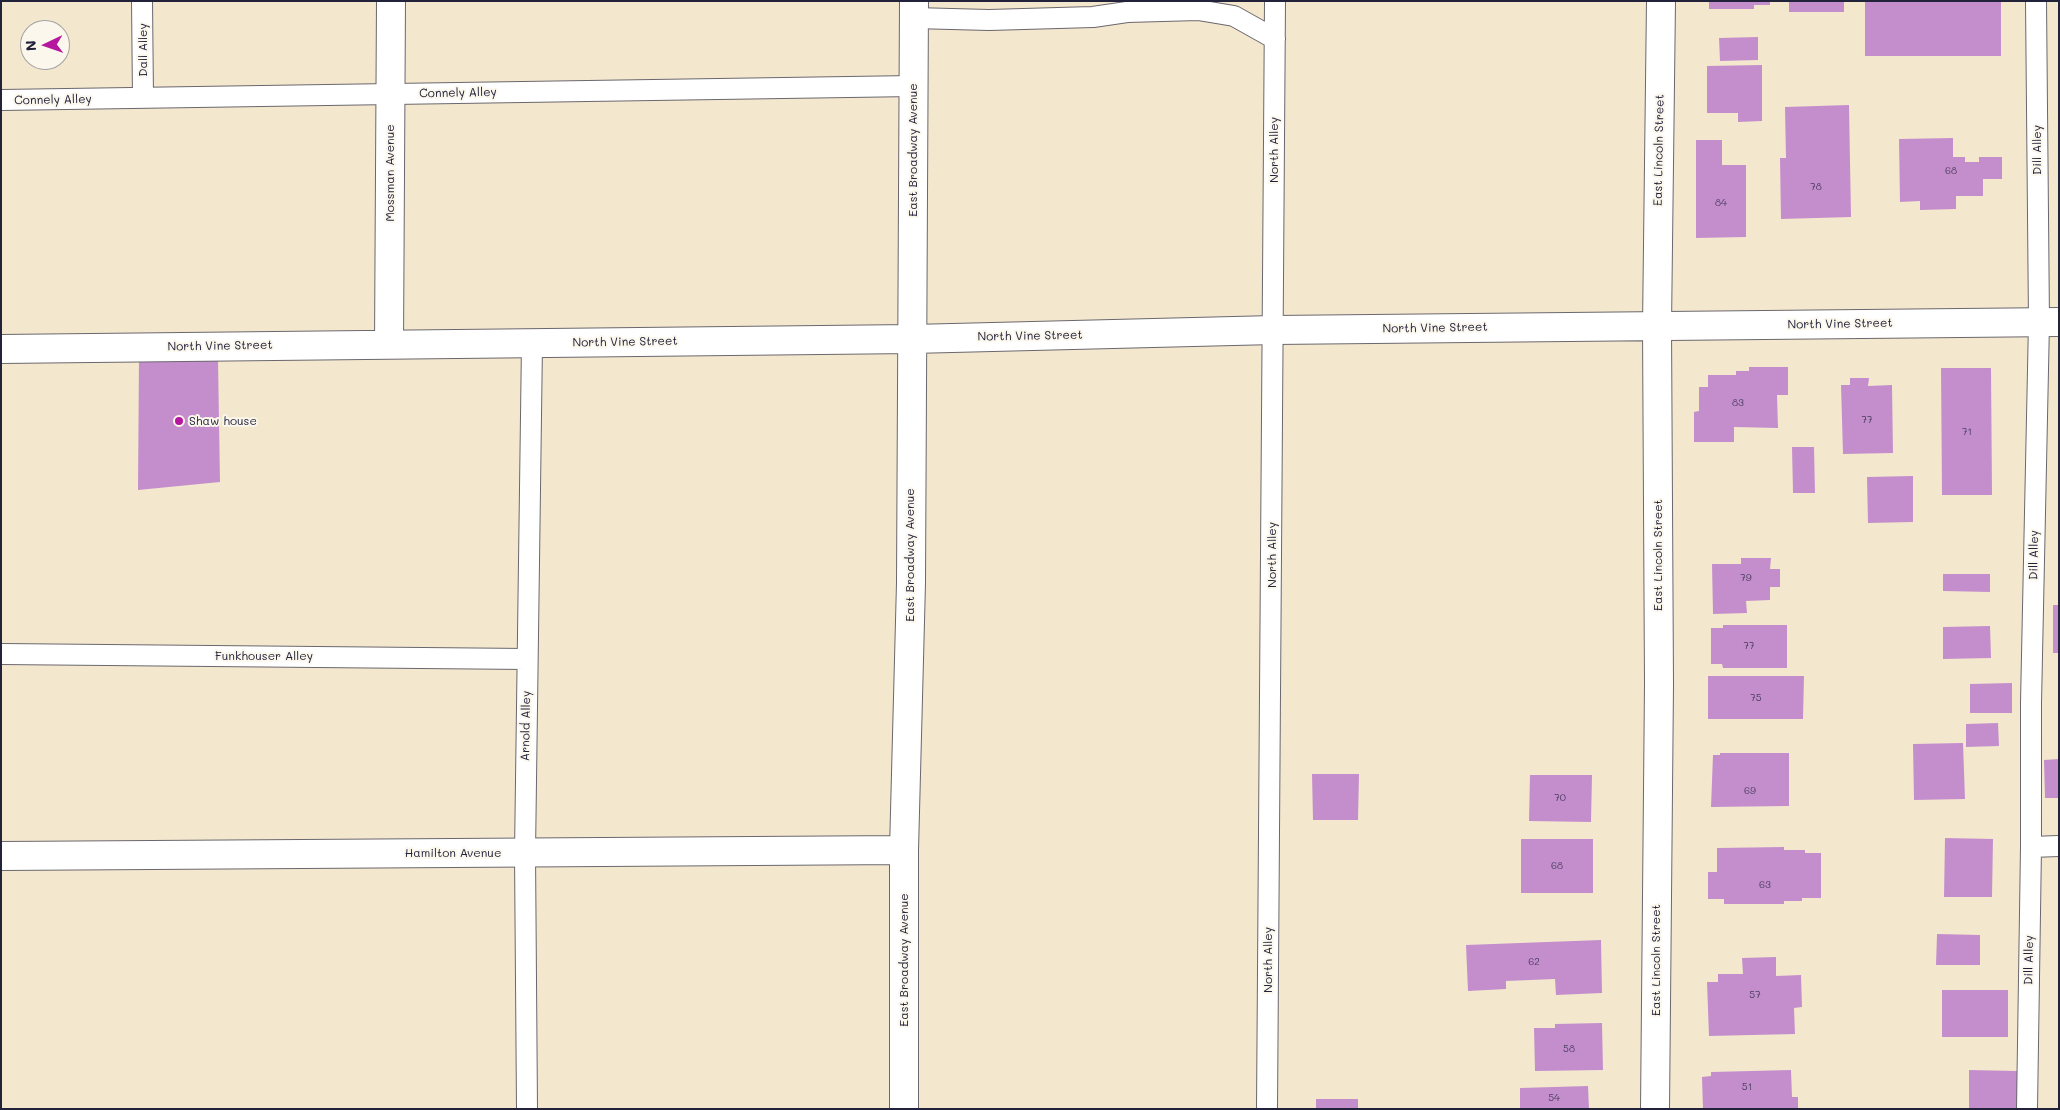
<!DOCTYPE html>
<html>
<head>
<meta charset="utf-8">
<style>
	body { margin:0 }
	#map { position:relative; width:2060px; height:1110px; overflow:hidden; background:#f3e8ce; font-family:Mali,sans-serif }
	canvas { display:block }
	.frame { position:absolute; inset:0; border:2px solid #22223b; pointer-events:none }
	.north { position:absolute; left:20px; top:20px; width:50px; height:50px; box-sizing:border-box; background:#fbf7ec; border:1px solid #a4a2a5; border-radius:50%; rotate:267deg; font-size:14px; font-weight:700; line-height:20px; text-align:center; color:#22223b }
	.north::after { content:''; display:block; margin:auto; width:18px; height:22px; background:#b5179e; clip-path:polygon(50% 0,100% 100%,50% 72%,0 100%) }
</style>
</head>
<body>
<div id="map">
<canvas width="2060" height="1110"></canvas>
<div class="frame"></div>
<div class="north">N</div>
</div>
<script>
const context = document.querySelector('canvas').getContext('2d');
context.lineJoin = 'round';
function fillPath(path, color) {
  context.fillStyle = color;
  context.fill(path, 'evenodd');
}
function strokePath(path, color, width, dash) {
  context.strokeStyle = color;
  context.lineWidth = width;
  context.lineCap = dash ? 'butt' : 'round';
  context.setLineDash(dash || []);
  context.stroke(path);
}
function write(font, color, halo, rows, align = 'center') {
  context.font = font + ' Mali,sans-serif';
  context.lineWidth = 4;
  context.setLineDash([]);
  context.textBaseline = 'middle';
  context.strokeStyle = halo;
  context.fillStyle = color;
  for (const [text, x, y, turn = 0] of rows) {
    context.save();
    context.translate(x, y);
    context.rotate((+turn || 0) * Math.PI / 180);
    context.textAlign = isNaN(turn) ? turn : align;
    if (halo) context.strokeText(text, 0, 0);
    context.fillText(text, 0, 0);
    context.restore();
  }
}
const building = new Path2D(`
	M1709,1H1770V5H1754V9H1709Z
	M1789,1H1844V12H1789Z
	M1865,1L2001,2V56H1865Z
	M1758,37V60L1720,61L1719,38Z
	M1762,65V121L1738,122V113H1707V66Z
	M1849,105L1851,217L1781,219L1780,158H1786L1785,107Z
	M1953,138V157H1965V162H1979V157H2002V179H1983V196H1956V209L1920,210V201L1900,202L1899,139Z
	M1696,140H1722V165H1746V237L1696,238Z
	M139,357L218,360L220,482L138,490Z
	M1749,367H1788V395H1777L1778,428L1734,427V442H1694V412L1699,411V387H1708V375H1736V371H1749Z
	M1941,368H1991L1992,495H1942Z
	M1850,378H1869L1868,386L1892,385L1893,453L1843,454L1841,385H1850Z
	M1792,447H1814L1815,493H1793Z
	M1913,476V522L1868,523L1867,477Z
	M1741,558H1771L1770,569H1780V587H1770V600L1746,601L1747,613L1713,614L1712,564H1741Z
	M1943,574H1990V592L1943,591Z
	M2053,605H2059V653H2053Z
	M1723,625H1787V668H1723L1722,664H1711V628H1723Z
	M1990,626L1991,658L1943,659V627Z
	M1708,676H1804L1803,719H1708Z
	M2012,683V713H1970V684Z
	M1998,723L1999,746L1966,747V724Z
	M1963,743L1965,799L1914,800L1913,744Z
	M1720,753H1789V806L1711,807L1713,755H1720Z
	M2059,759V798H2045L2044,760Z
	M1312,774H1359L1358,820H1313Z
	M1530,775H1592L1591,822L1529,821Z
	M1945,838L1993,839L1992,897H1944Z
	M1521,839H1593V893H1521Z
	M1784,847V850H1805V853H1821V898H1802V901H1784V904H1724V899H1708V872H1717V848Z
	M1937,934L1980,935V965H1936Z
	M1601,940L1602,993L1556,995L1555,979L1506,981V989L1468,991L1466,945Z
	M1776,957V976L1801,975L1802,1007L1794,1008L1795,1034L1709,1036L1707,982H1718V974H1743L1742,958Z
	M1942,990H2008V1037H1942Z
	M1602,1023L1603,1070L1535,1071L1534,1028H1555V1024Z
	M1791,1070L1792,1097H1798V1109H1703L1702,1077L1711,1076V1072Z
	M1969,1070L2017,1071V1109H1969Z
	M1588,1086L1589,1109H1520V1088Z
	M1316,1099H1358V1109H1316Z`);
const service = new Path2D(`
	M142,1L143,98
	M914,18L989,20L1093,17L1127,12L1198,10L1234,16L1275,39
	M1,100L914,86
	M1,654L527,659
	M2031,847L2059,846
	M527,1109L525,853L532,343
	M1267,1109L1275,1
	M2027,1109L2031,847V703L2039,322L2036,1`);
const minor = new Path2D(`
	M389,344L391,1
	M1,349L912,339L1274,330L2059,322
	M1,856L904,850
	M904,1109V850L911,583L914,1
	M1655,1109L1659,684L1657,326L1661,1`);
const markers = [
	[179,421,5,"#b5179e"]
];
const numberNames = [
	["68",1951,171],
	["78",1816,187],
	["84",1721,203],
	["83",1738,403],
	["77",1867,420],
	["71",1967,432],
	["79",1746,578],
	["77",1749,646],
	["75",1756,698],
	["69",1750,791],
	["70",1560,798],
	["68",1557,866],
	["63",1765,885],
	["62",1534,962],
	["57",1755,995],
	["58",1569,1049],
	["51",1747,1087],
	["54",1554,1098]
];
const streetNames = [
	["Dall Alley",143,50,-90],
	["Connely Alley",458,93,-1],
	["Connely Alley",53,100,-1],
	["East Broadway Avenue",913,150,-90],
	["North Alley",1274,150,-90],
	["East Lincoln Street",1659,150,-89],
	["Dill Alley",2037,150,-90],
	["Mossman Avenue",390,173,-90],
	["North Vine Street",1840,324,-1],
	["North Vine Street",1435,328,-1],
	["North Vine Street",1030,336,-1],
	["North Vine Street",625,342,-1],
	["North Vine Street",220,346,-1],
	["East Broadway Avenue",910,555,-90],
	["North Alley",1272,555,-90],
	["East Lincoln Street",1658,555,-90],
	["Dill Alley",2034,555,-89],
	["Funkhouser Alley",264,656],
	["Arnold Alley",526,726,-89],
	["Hamilton Avenue",453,853],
	["East Broadway Avenue",904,960,-90],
	["North Alley",1268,960,-90],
	["East Lincoln Street",1656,960,-90],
	["Dill Alley",2029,960,-89]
];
const poiNames = [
	["Shaw house",189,421]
];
fillPath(building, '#c48ecd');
strokePath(service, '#6b676e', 22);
strokePath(minor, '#6b676e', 30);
strokePath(service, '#fff', 20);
strokePath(minor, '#fff', 28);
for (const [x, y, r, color] of markers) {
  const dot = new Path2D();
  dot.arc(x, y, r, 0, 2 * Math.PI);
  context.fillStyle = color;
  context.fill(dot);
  strokePath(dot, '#fbf7ec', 2);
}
write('10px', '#4a3d60', null, numberNames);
write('12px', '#22223b', '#fbf7ec', streetNames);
write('12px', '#22223b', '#fbf7ec', poiNames, 'left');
</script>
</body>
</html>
